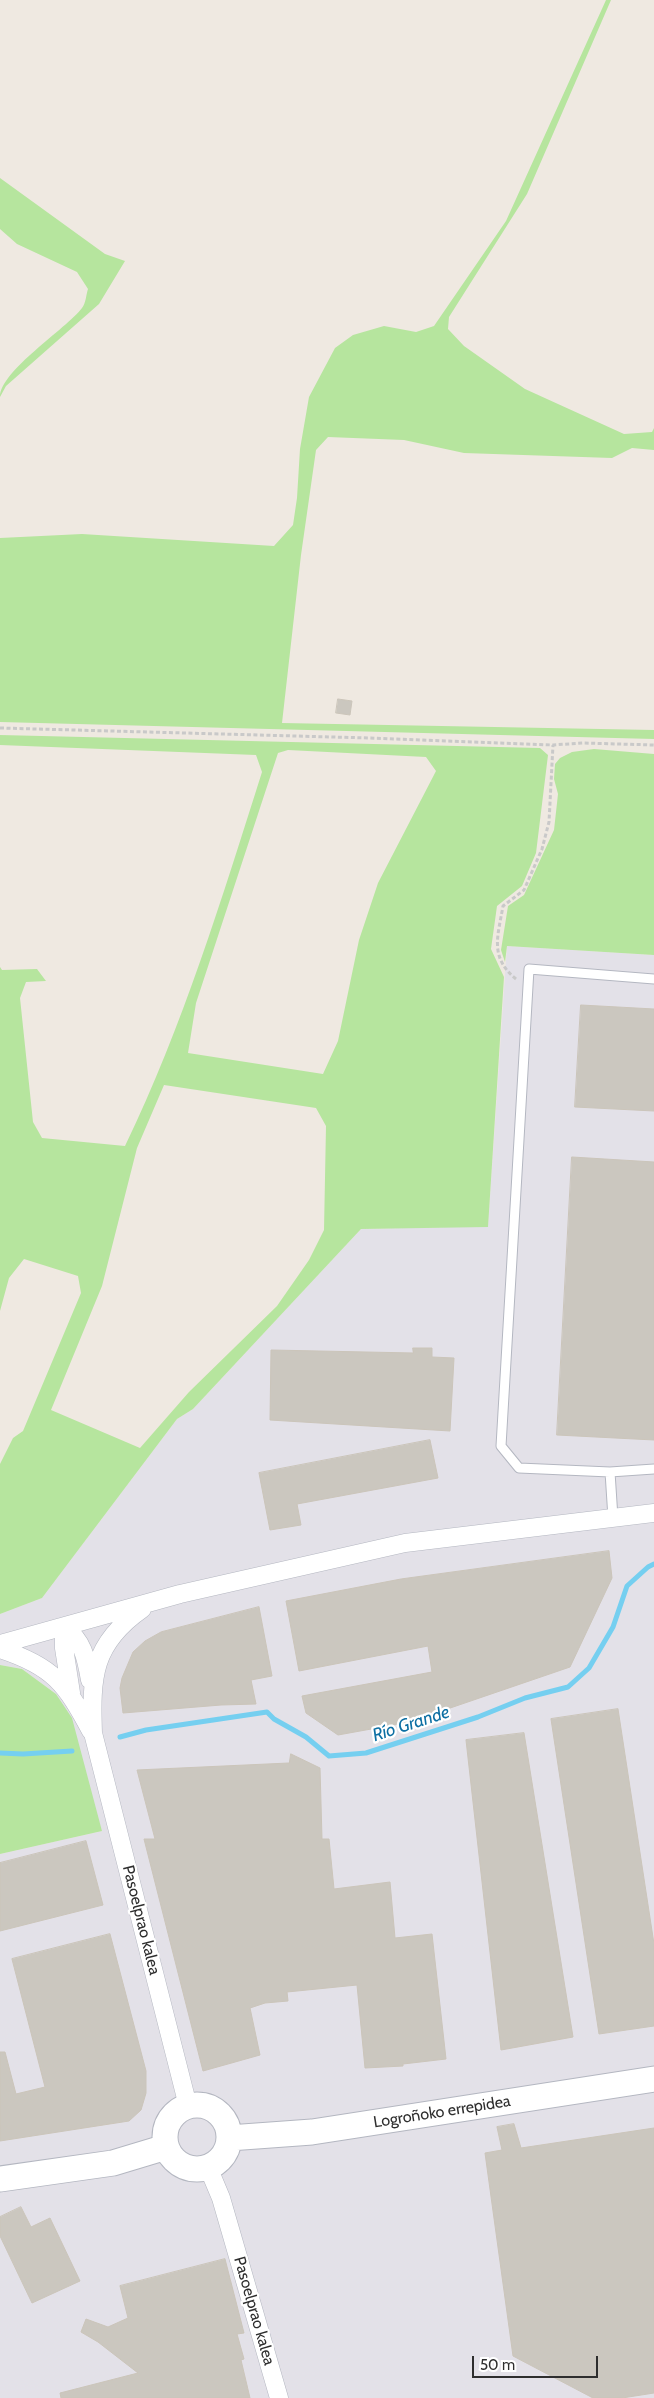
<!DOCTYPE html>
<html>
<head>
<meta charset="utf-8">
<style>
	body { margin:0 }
	#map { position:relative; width:654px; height:2398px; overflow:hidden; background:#efe9e1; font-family:Cabin,sans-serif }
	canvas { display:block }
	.scale { position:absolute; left:472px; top:2356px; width:126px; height:22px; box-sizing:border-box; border:2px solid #2e2e2e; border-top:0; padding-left:6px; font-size:15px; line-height:18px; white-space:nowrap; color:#2e2e2e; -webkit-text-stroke:4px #fff; paint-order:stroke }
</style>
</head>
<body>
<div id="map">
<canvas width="654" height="2398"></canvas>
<div class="scale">50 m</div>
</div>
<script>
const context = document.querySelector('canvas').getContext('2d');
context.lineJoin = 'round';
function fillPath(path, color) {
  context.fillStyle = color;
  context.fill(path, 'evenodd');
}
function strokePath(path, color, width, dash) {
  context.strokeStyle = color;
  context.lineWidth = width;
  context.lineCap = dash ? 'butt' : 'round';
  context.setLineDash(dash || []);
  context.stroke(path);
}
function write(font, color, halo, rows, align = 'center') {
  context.font = font + ' Cabin,sans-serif';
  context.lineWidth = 4.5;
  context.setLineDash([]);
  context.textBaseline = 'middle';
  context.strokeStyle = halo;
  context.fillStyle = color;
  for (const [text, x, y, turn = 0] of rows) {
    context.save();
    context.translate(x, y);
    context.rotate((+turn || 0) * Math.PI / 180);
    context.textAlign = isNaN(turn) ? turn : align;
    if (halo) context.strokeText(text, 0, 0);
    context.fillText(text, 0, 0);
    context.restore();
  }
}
const industrial = new Path2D(`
	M507,946L654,955V2398H0V1854L102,1831L56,1694L22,1669L0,1665V1614L42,1598L177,1419L193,1409L361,1229L488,1226Z`);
const green = new Path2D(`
	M606,0H611L527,194L449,317L448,329L464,346L525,389L624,434L652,432L654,428V450L632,448L612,458L464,453L404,440L328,437L316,450L301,555L282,723L654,730V739L0,722V538L82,534L274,546L293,525L297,498L300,449L309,397L335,348L353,335L384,326L416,332L434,326L506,221Z
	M0,178L105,254L125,261L99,304L6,386L0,397C0,371 66,329 82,308C86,303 86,295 88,289L77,272L17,244L0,229Z
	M0,735L540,748L548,755L536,853L522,886L497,906L491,949L504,977L488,1227L361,1229L193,1409L177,1419L42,1598L0,1614V1464L13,1438L23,1431L81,1293L78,1276L24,1259L9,1278L0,1311V967L2,970L37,969L46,981L26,982L20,998L33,1122L42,1138L125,1146C183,1026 222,898 262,772L256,755L0,745ZM288,750L426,757L436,771L378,883L359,940L338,1041L323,1074L188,1053L196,1003L278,753ZM164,1085L316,1108L326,1126L324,1230L309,1260L277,1306L189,1392L140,1448L51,1410L102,1286L137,1148Z
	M594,749L654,754V955L507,946L505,962L501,950L508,906L524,895L554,830L558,794L554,779L555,764L560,758L572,752Z
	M0,1665L22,1669L56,1694L72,1718L102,1831L0,1854Z`);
const stream = new Path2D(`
	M120,1737L146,1730L267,1712L274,1719L306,1737L329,1756L366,1753L478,1717L525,1698L568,1687L589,1668L613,1627L627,1586L648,1567L654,1564
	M0,1753L23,1754L72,1751`);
const building = new Path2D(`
	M338,699L352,701L350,715L336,713Z
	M581,1005L654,1009V1111L575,1107Z
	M572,1157L654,1162V1440L557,1435Z
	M413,1348H432V1357L454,1358L450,1431L270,1420L271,1350L413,1353Z
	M430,1440L438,1478L297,1504L301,1525L270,1530L259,1473Z
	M609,1551L612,1578L570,1667L421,1718V1720L338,1735L306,1713L302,1696L432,1672L428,1646L299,1671L286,1601L401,1579Z
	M259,1607L272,1676L251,1680L256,1704L221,1705L123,1713L120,1688L122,1678L133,1652L145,1641L161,1632Z
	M618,1709L654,1944V2026L599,2034L551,1719Z
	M524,1733L573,2037L501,2050L466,1740Z
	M291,1754L320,1768L322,1839H329L334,1889L390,1882L395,1938L432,1934L446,2059L403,2064V2066L365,2068L357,1985L287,1992L288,2001L265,2003L250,2008L260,2055L203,2071L144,1839H155L137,1770L289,1763Z
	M86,1841L103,1905L0,1931V1863Z
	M110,1934L146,2071V2093L141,2110L129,2121L0,2141V2052H5L16,2094L45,2087L12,1959Z
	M514,2124L521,2148L654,2128V2393L622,2398H593L513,2356L485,2153L502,2150L497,2127Z
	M21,2207L31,2227L50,2218L80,2281L32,2303L0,2236V2217Z
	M225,2259L244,2333L237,2334L244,2359L241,2360L250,2398H61L60,2393L138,2373L98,2342L81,2332L86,2319L108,2327L128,2318L120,2286Z`);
const path = new Path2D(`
	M0,728L369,738L553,745L583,743L654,745
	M516,979C489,957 498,936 503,906L524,890L542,849L549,822L553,745`);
const service = new Path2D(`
	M654,979L529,969L501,1446L519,1468L610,1472L654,1469
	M610,1472L613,1518`);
const minor = new Path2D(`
	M142,1609C92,1644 91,1677 93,1733L188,2106
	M64,1627C83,1641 86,1657 90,1680
	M64,1627V1648L71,1693
	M0,1644L180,1594L405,1543L654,1513
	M0,1649C53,1666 66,1684 91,1731
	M208,2167L221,2198L279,2398`);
const secondary = new Path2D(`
	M165 2137a32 32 0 1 1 64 0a32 32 0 1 1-64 0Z
	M229,2138L312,2132L654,2079
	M0,2179L113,2163L166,2147`);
const streetNames = [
	["Pasoelprao kalea",141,1920,76],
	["Logroñoko errepidea",442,2112,-9],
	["Pasoelprao kalea",254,2311,74]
];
const waterNames = [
	["Río Grande",411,1724,-18]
];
fillPath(industrial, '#e3e1e8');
fillPath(green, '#b6e59e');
strokePath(stream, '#75cff0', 5);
fillPath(building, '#cbc7bf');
strokePath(building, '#cbc5ba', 1);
strokePath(service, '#b4b7c1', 11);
strokePath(minor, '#b4b7c1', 19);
strokePath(secondary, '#b4b7c1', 27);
strokePath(path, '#c9c9c9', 3, [4, 2.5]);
strokePath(service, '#fff', 9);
strokePath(minor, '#fff', 18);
strokePath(secondary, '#fff', 25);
write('16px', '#2e2e2e', '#fff', streetNames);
write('italic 18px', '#0d6fa3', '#fff', waterNames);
</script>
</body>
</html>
